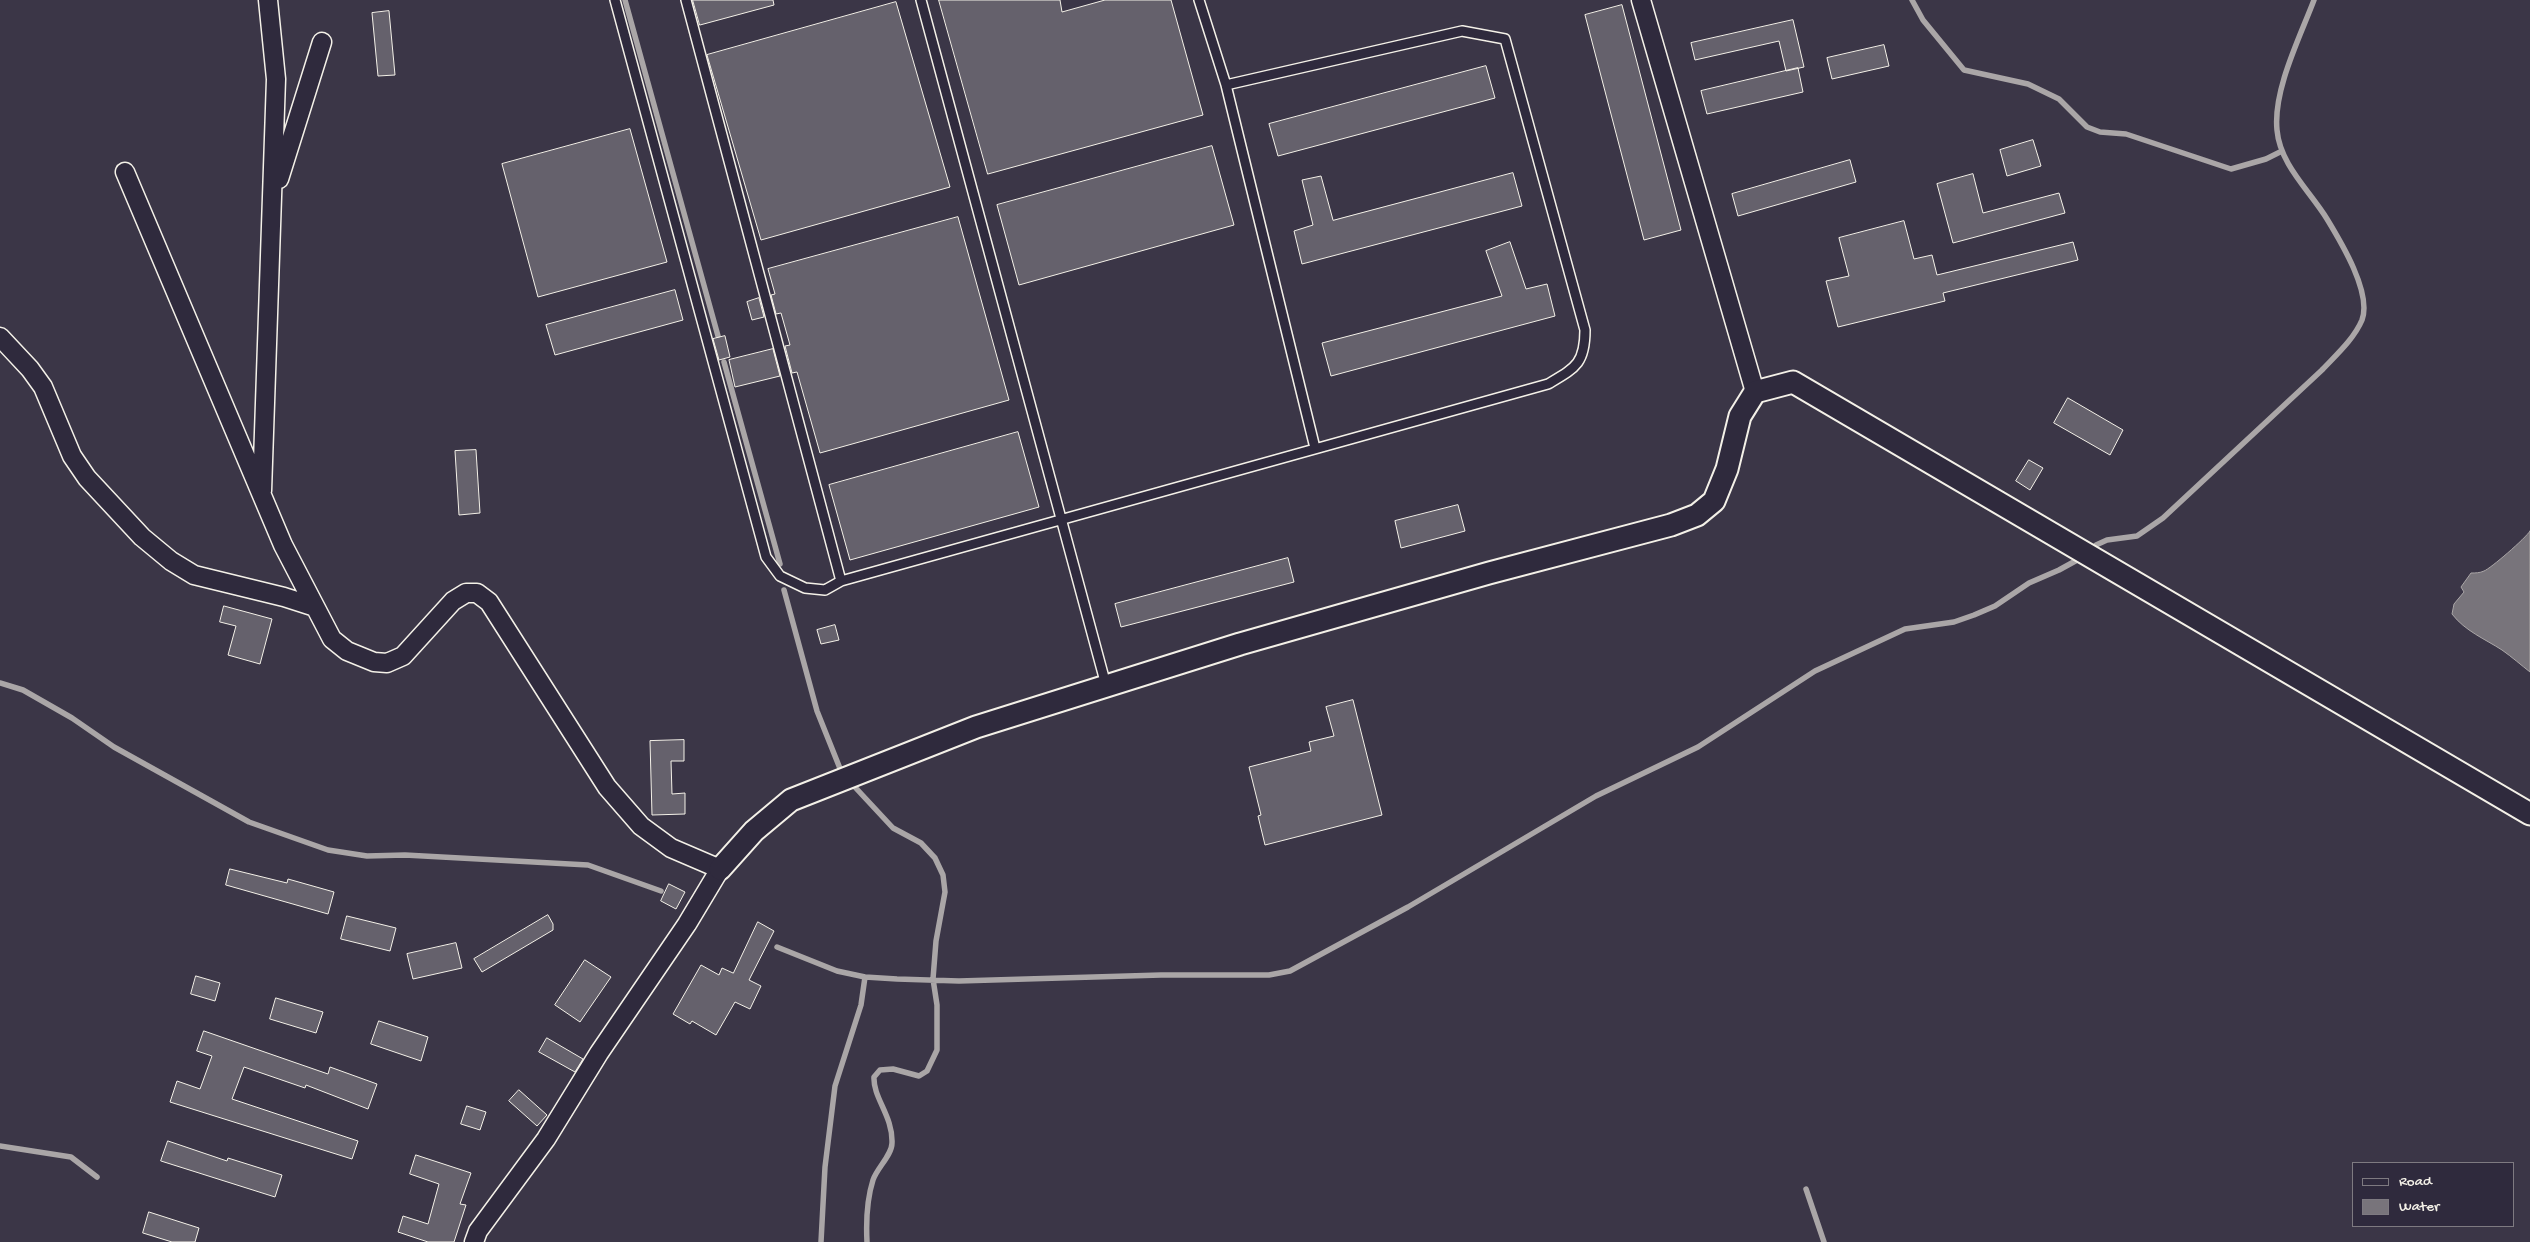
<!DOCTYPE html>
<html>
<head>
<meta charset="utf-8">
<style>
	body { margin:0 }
	#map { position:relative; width:2530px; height:1242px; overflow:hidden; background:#3b3647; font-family:"Gochi Hand",sans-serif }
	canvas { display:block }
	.legend { position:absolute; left:2352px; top:1162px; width:162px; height:65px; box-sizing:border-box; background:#2f2a3d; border:1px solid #7e7a81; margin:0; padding:6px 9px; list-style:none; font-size:15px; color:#f4f1e8 }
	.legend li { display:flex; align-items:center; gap:10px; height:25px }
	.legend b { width:25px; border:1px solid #7e7a81 }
</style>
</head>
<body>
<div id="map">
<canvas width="2530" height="1242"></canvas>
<ul class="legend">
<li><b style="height:6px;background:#2f2a3d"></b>Road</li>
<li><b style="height:14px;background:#78747b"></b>Water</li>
</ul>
</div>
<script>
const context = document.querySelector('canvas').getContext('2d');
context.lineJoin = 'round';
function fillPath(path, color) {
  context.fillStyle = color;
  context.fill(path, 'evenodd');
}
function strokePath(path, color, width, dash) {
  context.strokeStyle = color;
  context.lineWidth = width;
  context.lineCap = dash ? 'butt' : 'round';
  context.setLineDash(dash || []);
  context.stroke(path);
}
const water = new Path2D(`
	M2530,531V672C2521,665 2512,657 2502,650C2485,639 2465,631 2452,614L2454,604L2464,592L2461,587L2471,573C2475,573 2480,573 2484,571C2490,569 2526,538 2530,531Z`);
const stream = new Path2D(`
	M625,0L718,336
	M1912,0L1923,20L1964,70L2028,84L2059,99L2087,127L2100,132L2126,134L2231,169L2266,159L2282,151
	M724,362L780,564
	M2096,545L2107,540L2137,536L2163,518L2322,370C2336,355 2354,339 2362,320C2372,293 2341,242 2327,219C2310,191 2280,165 2277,130C2273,90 2300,37 2314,0
	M784,590L817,711L841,771
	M0,683L23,690L72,718L114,747L249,822L328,850L367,856L405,855L588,865L661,891
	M853,785L893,828L921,843L935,858L943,875L945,892L936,941L933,979L937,1005V1050L927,1071L919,1076L893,1069L880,1070L874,1077C873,1098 893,1116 892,1143C892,1155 877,1168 873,1180C867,1199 866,1222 867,1242
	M777,947L837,971L865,977L897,979L959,981L1161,975H1269L1290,971L1408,907L1596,796L1698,747L1815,671L1905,629L1954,622L1974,615L1995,606L2029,583L2059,570L2079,559
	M0,1146L71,1157L97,1177
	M1806,1189L1824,1242
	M821,1242L825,1167L835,1086L861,1005L865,977`);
const building = new Path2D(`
	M693,0H773L774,5L700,25Z
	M939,0H1060L1062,12L1105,0H1171L1203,115L988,174Z
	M896,2L950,187L761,240L707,55Z
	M1622,5L1681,230L1644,240L1585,15Z
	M389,11L395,75L378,76L372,13Z
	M1793,20L1804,67L1786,71L1779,41L1695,60L1691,43Z
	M1884,45L1889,66L1832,79L1827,58Z
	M1486,66L1495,98L1278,156L1269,124Z
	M1798,68L1803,92L1707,114L1701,91Z
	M630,129L667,262L538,297L502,164Z
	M2033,140L2041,166L2007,176L2000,150Z
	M1212,146L1234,225L1019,285L997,205Z
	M1850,160L1856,182L1738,216L1732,194Z
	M1513,173L1522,206L1302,264L1294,231L1313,225L1302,180L1321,176L1333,220Z
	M1973,174L1983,213L2059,193L2065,213L1953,243L1937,184Z
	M958,217L1009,400L820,453L797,372L792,373L785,346L790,345L781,313L776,314L771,295L775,294L768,269Z
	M1904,221L1914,259L1932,255L1937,275L2073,242L2078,260L1943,293L1945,301L1838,327L1826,281L1849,276L1839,238Z
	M1510,242L1526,289L1547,284L1555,316L1331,376L1322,343L1502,296L1486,251Z
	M675,290L683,320L555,355L546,325Z
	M759,298L764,317L752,320L747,302Z
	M725,336L730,357L719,360L713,339Z
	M773,349L780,376L735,387L729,360Z
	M2068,398L2123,430L2110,455L2054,423Z
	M1018,432L1039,507L850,560L829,485Z
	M476,450L480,513L459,515L455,451Z
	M2029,460L2043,468L2030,490L2016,481Z
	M1458,505L1465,531L1401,548L1395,521Z
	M1288,558L1294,582L1121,627L1115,604Z
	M224,606L272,619L260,664L228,655L236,626L220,622Z
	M835,625L839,640L821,644L817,630Z
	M1353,700L1382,815L1265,845L1258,816L1261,815L1249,767L1311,751L1309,742L1334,736L1326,707Z
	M684,740V761H671L672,794L685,793V814L652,815L650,741Z
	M230,869L287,883L288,879L334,892L328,914L226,885Z
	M669,884L685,892L676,909L661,901Z
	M548,915L553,924V930L482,972L474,959Z
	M347,916L396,928L390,951L341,939Z
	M758,922L774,931L749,980L761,986L750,1009L735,1002L716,1035L692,1021L690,1024L673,1014L701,965L719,975L722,968L733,973Z
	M456,943L462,968L413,979L407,954Z
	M585,960L611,977L580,1022L555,1005Z
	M196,976L220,983L215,1001L191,994Z
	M276,998L323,1012L316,1033L270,1019Z
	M379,1021L428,1037L421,1061L371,1044Z
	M204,1031L328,1074L330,1067L377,1084L368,1109L306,1085L305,1088L244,1067L232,1099L358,1141L352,1159L170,1102L177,1081L200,1089L212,1056L197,1051Z
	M547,1038L583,1059L575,1072L539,1052Z
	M519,1090L547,1115L537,1126L509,1101Z
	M467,1106L486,1112L480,1130L461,1124Z
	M168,1141L227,1161L228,1158L282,1175L275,1197L161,1161Z
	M416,1155L471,1173L460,1204L466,1205L454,1242H428L398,1232L403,1216L428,1224L439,1184L410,1174Z
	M149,1212L199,1228L195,1242H172L143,1233Z`);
const service = new Path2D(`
	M615,0L766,557L780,576L805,588L825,590L841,581L1548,384C1575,368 1585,364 1585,330L1505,39L1462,31L1226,85
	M686,0L841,581
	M921,0L1106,685
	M1199,0L1226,85L1315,448`);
const minor = new Path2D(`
	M1641,0L1755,392
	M125,172L283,545L332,639L347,651L374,662L387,663L403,656L453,601L466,593H477L489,602L607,787L641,826L671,848L720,869L687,924L599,1053L546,1139L478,1231L474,1242
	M279,179L322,42
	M0,337L30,369L43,387L72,456L87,478L142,537L171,561L194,575L284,597L315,607
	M262,491L276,79L268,0`);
const tertiary = new Path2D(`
	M720,869L754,831L791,800L976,727L1240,644L1489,573L1671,525L1697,515L1714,501L1727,469L1740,416L1755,392L1793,382L2530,814`);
fillPath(water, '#78747b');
strokePath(water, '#aaa6a7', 1);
strokePath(stream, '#aaa6a7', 5.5);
fillPath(building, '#65616c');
strokePath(building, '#f4f1e8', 1);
strokePath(service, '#f4f1e8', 12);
strokePath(minor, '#f4f1e8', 21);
strokePath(tertiary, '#f4f1e8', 25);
strokePath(service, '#2f2a3d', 9);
strokePath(minor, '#2f2a3d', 18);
strokePath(tertiary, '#2f2a3d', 21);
</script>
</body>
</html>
